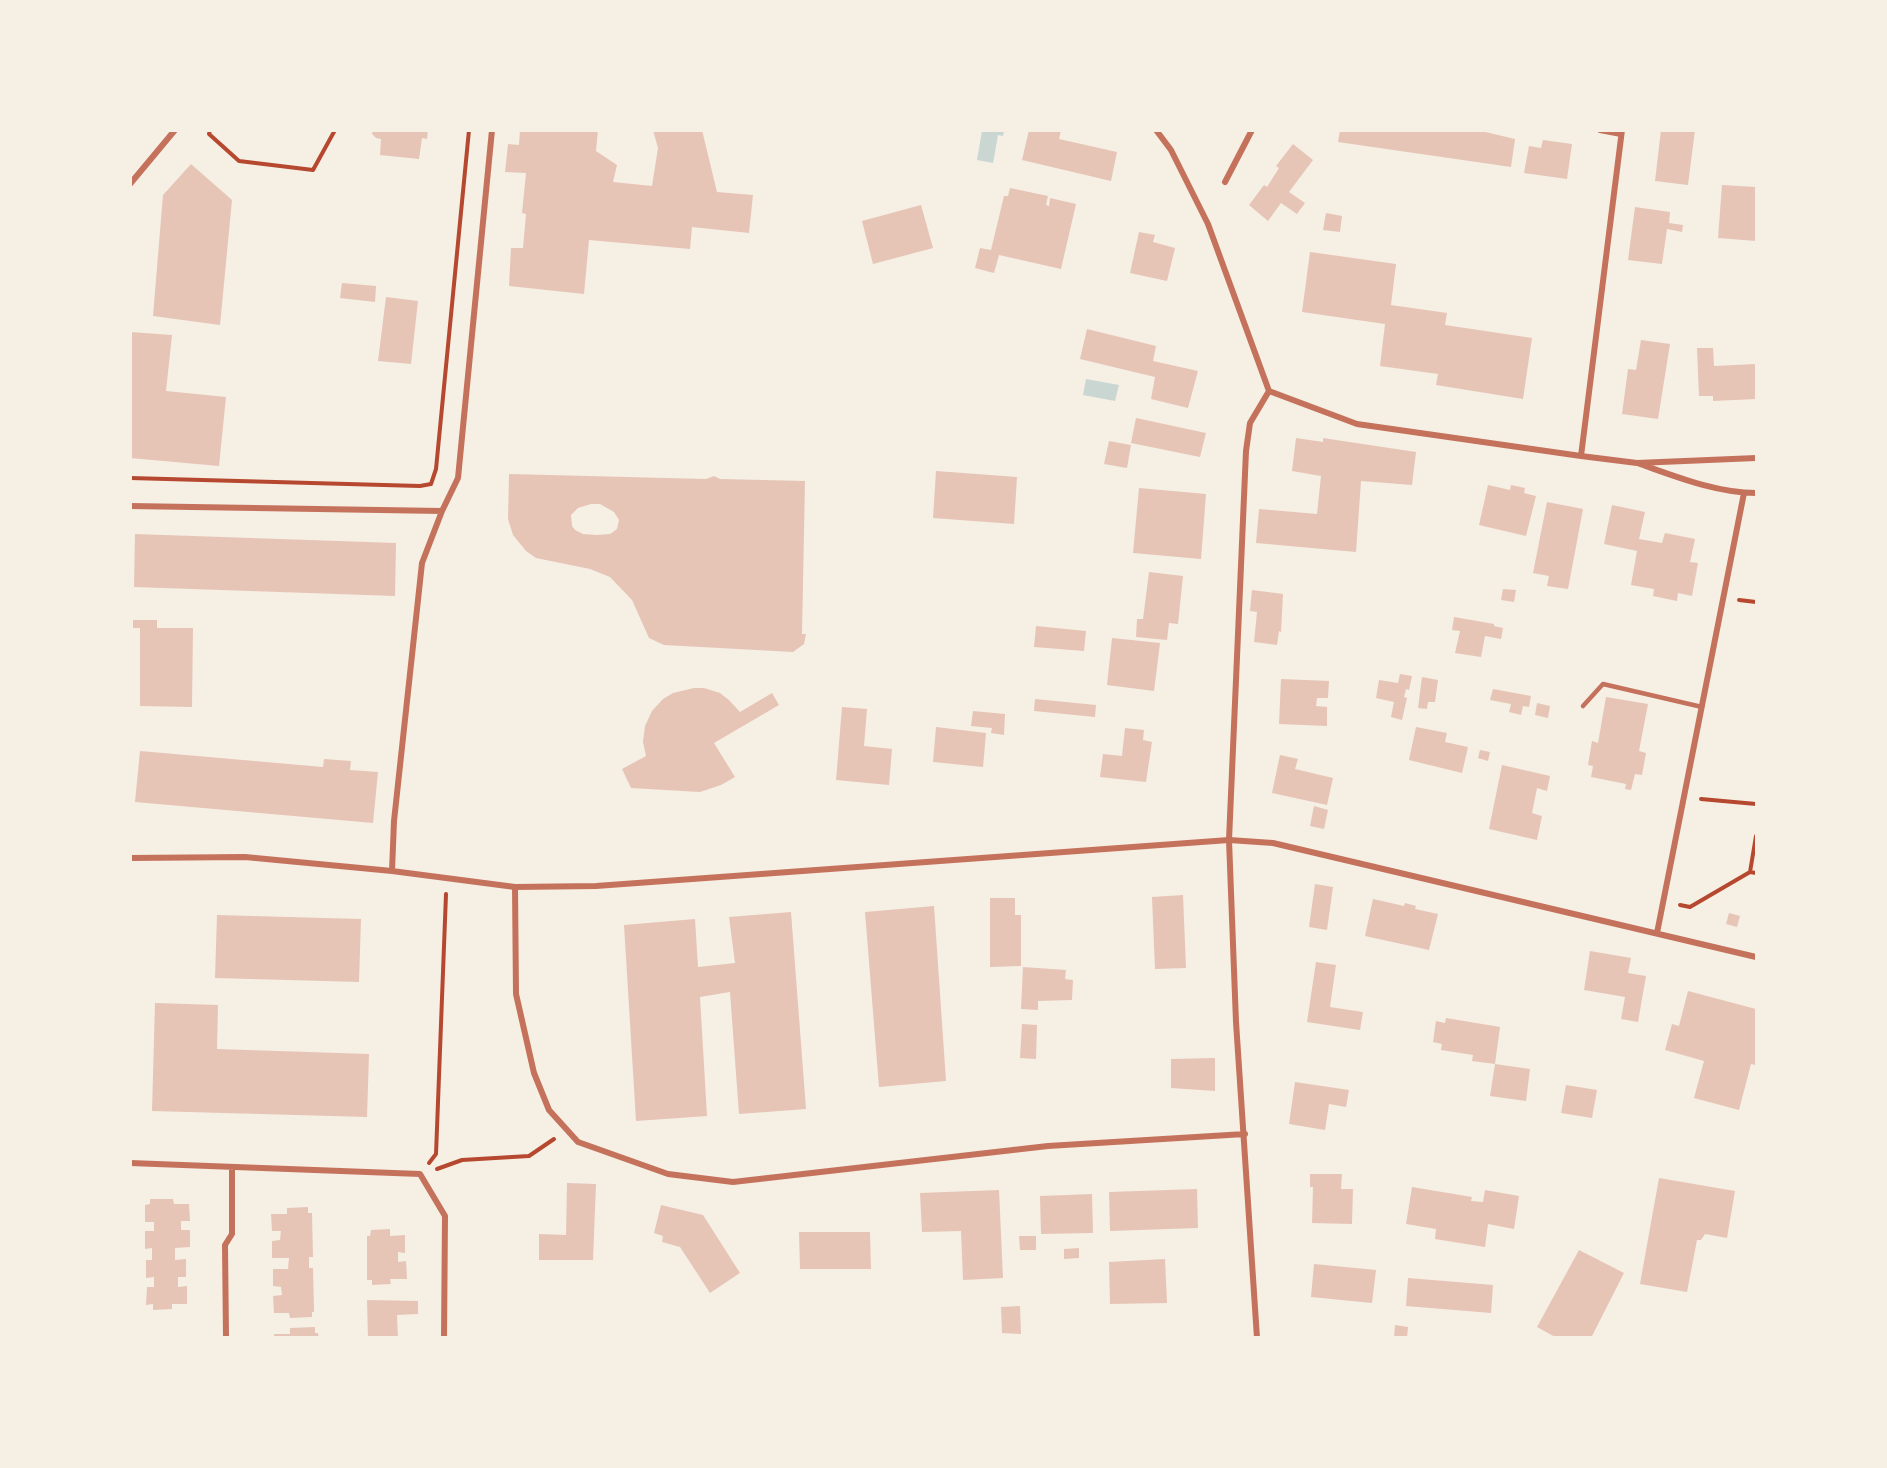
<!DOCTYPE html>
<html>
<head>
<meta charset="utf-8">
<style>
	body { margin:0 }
	#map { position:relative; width:1887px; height:1468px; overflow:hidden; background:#f6efe4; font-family:"IBM Plex Sans",sans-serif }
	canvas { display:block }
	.frame { position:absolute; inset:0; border:132px solid #f6efe4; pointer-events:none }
</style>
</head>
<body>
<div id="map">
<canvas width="1887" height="1468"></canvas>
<div class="frame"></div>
</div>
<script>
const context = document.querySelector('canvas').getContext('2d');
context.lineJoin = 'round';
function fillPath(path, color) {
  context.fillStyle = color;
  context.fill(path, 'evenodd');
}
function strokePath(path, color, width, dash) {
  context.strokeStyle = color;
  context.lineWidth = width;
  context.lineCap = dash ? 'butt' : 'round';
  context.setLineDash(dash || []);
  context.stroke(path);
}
const water = new Path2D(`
	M982,131H1004L1003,136L998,135L993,163L977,160Z
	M1086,379L1119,385L1115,401L1083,395Z`);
const building = new Path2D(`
	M373,130H428L427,139L422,138L419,159L380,155L381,139L376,138L372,134Z
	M520,130H598L596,151L617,165L613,182L652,186L658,148L653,130H702L717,192L753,195L749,233L692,227L690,249L589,240L584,294L509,286L511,248H523L526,214L522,213L526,173L505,172L508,144L519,145Z
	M1029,130H1061L1059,139L1117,152L1111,181L1022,160Z
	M1340,130H1477L1515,139L1511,167L1338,142Z
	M1661,130H1695L1688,185L1655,181Z
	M1543,140L1572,144L1567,179L1524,173L1529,146L1541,148Z
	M1293,144L1313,160L1289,192L1305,203L1297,214L1281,203L1268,221L1249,205L1264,185L1267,187L1279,168L1276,166Z
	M191,164L232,200L220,325L153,316L163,195Z
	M1722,185L1756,187V241L1718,238Z
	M1010,188L1048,196L1046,205L1049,206L1050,198L1076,204L1061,269L999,255L994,273L975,268L980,248L991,250L1004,196H1008Z
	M921,205L933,248L873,264L862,221Z
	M1635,207L1670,212L1669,223L1683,225L1682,232L1667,229L1662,264L1628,260Z
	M1326,213L1342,216L1340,232L1323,230Z
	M1139,232L1155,235L1153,242L1175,248L1167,281L1130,273Z
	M1310,252L1396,264L1391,305L1447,313L1445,325L1532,338L1523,399L1436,385L1438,374L1380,366L1385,324L1302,312Z
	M342,283L376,286L375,302L340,298Z
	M386,297L418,301L411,364L378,361Z
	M1087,329L1156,346L1153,361L1198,371L1188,408L1151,399L1155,377L1080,359Z
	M130,332L172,335L166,391L226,397L219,466L130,458Z
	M1641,340L1670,344L1658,419L1622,414L1628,369L1636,370Z
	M1697,348H1713L1714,366L1756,364V399L1713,401V396H1699Z
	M1136,418L1206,433L1200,457L1131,443Z
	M1296,438L1323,442V438L1416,452L1412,485L1361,481L1356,552L1256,543L1259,509L1317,514L1321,476L1292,471Z
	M1109,441L1131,445L1127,468L1104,464Z
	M936,471L1017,477L1014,524L933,518Z
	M509,474L706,479L714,476L720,479L805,481L802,634H806L804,644L793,652L664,645L649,638L632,600L610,577L590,569L536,558L526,551L513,535L508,519ZM591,504H600L614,512L619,520L617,529L610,534L597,535L583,534L575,530L572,526L571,515L578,508Z
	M1488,485L1510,490L1511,485L1525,488L1524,493L1536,496L1526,536L1479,525Z
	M1139,488L1206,494L1201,559L1133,553Z
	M1547,502L1583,509L1568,589L1547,586L1549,576L1533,573Z
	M1612,505L1645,512L1639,539L1662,543L1665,533L1695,539L1690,562L1698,563L1692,596L1678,593L1677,601L1653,596L1654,589L1631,585L1637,551L1604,544Z
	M135,534L396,543L395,596L134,587Z
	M1149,572L1183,576L1178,624L1169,623L1167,640L1136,637L1137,619H1143Z
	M1503,589L1516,590L1514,602L1501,600Z
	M1252,590L1283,594L1281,632L1279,631L1277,645L1254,642L1257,612L1250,611Z
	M1454,617L1494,624V626L1503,628L1501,639L1485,636L1481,657L1455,653L1460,631L1452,630Z
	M133,620H157V628H193L192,707L140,706V628H133Z
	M1036,626L1086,631L1084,651L1034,647Z
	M1112,638L1160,643L1154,691L1107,685Z
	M1400,674L1412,676L1409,690L1406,689L1404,697L1407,698L1402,720L1391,717L1394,702L1376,698L1379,680L1398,683Z
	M1422,677L1438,680L1435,702H1428L1427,709L1418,708Z
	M1281,679L1329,681L1328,698H1317L1316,706L1327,707V726L1279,724Z
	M694,688H704L720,693L729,700L740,712L772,693L779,705L714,743L735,777L721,785L700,792L631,788L622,769L646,756L643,742L645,726L652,711L663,699L673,693Z
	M1493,689L1531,696L1529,707L1523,706L1521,715L1509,712L1511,704L1490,700Z
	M1606,697L1648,704L1639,751L1646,753L1642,775L1635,774L1631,790L1625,789L1626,784L1591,777L1593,766L1588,765L1592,741L1598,743Z
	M1035,699L1096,705L1095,717L1034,711Z
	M1537,703L1550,706L1548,718L1535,715Z
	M842,707L867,709L864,746L892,749L889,785L836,780Z
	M973,711L1005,714L1004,735L991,733L992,728L971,726Z
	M936,727L986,733L983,767L933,762Z
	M1416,727L1447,733L1445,742L1468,747L1462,773L1409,760Z
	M1125,728L1144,730L1143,740L1152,742L1146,782L1100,777L1103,754L1122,756Z
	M1480,750L1490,752L1488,761L1478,758Z
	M140,751L323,767L324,759L351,761L350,770L378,772L373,823L135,802Z
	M1280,755L1298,759L1295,769L1333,778L1327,805L1272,793Z
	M1502,765L1550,776L1547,791L1537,788L1532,813L1542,816L1537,840L1489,829Z
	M1314,806L1328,810L1324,829L1310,826Z
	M1315,884L1333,887L1327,930L1309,927Z
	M1183,895L1186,968L1155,969L1152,897Z
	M990,898H1015V915H1021V966L990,967Z
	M1373,899L1404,906L1405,903L1416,906L1415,909L1438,914L1429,950L1365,936Z
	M934,906L946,1081L879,1087L865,912Z
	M791,912L806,1109L739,1114L730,992L700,997L707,1116L636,1121L624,925L695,919L698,967L735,963L729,917Z
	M1729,913L1740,916L1737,927L1726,924Z
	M217,915L361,919L359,982L215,978Z
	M1590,951L1631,958L1628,973L1646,976L1638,1022L1621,1019L1625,997L1584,990Z
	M1316,962L1336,965L1330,1007L1363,1012L1360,1030L1307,1022Z
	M1023,967L1066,970L1065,979L1073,980L1072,1000L1038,1001V1010L1021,1009Z
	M1688,991L1756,1009V1065L1751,1064L1739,1110L1694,1098L1704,1061L1665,1050L1672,1024L1679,1026Z
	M155,1003L218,1005L217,1049L369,1054L367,1117L152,1111Z
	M1446,1018L1500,1027L1495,1064L1472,1061L1473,1055L1441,1050L1442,1044L1433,1042L1436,1021L1445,1023Z
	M1022,1024L1037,1025L1036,1059L1020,1058Z
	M1215,1058V1091L1171,1088V1059Z
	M1495,1064L1530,1069L1526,1101L1490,1096Z
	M1295,1082L1349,1090L1346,1107L1329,1104L1325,1130L1289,1124Z
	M1566,1085L1597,1090L1592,1118L1561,1113Z
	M1310,1174H1342L1341,1189H1353L1352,1224L1312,1223L1313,1187H1310Z
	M1659,1178L1735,1191L1727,1238L1705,1234L1701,1240H1697L1687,1292L1640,1284Z
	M567,1183L596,1184L593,1260H539V1234L566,1235Z
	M1412,1187L1472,1197L1471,1201L1483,1202L1485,1190L1519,1196L1514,1229L1488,1224L1485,1247L1435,1239L1436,1229L1406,1224Z
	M1197,1189L1198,1228L1110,1231L1109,1192Z
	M999,1190L1003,1278L963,1280L961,1231L922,1232L920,1193Z
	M1092,1194L1093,1233L1041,1234L1040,1196Z
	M150,1199H173L174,1204H189L190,1221H181V1230H190V1247L175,1248V1260L186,1259V1277H178V1287L187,1286V1304H172V1309L153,1310V1304L146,1305L147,1287H154V1277L146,1278V1260H152V1248L145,1249V1231H154V1222H145V1205L150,1204Z
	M661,1205L703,1215L740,1273L710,1293L680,1247L662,1242L663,1236L654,1233Z
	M308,1207V1213H312L313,1257H309V1268H313L314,1312H312V1317L290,1318L289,1313H274L273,1296L282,1295L281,1287L273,1286V1269H288L289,1258H272V1241L280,1240L281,1231H272L271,1214H287V1208Z
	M390,1229V1236L405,1235V1253L398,1252V1262L406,1261L407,1279H390L391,1284L372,1285V1280H367V1236H370L371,1230Z
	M799,1232H870L871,1269H800Z
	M1019,1236H1036V1250H1020Z
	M1079,1248V1258L1064,1259V1249Z
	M1579,1250L1624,1273L1591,1338H1557L1537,1327Z
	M1165,1259L1167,1303L1110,1304L1109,1262Z
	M1314,1264L1376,1270L1372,1303L1311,1297Z
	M1408,1278L1493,1285L1491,1313L1406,1306Z
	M367,1300L418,1301V1314L397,1315L398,1338H368Z
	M1020,1306L1021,1334L1002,1333L1001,1307Z
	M1395,1325L1408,1327L1407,1338H1394Z
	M315,1327V1333H318L319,1338H274V1334H290V1328Z`);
const path = new Path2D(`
	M210,130L209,134L239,161L313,170L335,130
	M130,478L420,486L431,484L436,469L469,130
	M1739,600L1756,602
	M1701,799L1756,804
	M1750,872L1756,836
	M1680,905L1690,907L1750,872L1756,873
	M429,1163L436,1154L446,894
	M437,1169L462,1160L529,1156L554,1139`);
const service = new Path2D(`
	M1583,706L1603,684L1702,707`);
const minor = new Path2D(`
	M1156,130L1171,150L1208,224L1269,391
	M1600,130L1621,134
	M1225,182L1252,130
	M130,184L175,130
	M1269,391L1357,424L1581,456L1637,463L1756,458
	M1581,456L1622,130
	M1640,464C1677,477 1717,493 1756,493
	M130,506L442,511
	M130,858L245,857L392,871L515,887L596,886L1229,840L1273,843L1756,957
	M392,871L394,821L422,563L442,511L458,478L492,130
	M515,887L516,994L534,1073L549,1110L578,1142L668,1174L733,1182L1048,1146L1245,1134
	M1657,933L1744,493
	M130,1163L420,1174L445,1216L444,1338
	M226,1338L225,1245L232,1234V1167
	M1257,1338L1236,1022L1229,840L1246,451L1250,423L1269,391`);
fillPath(water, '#c9d6d2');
fillPath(building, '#e6c5b7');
strokePath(path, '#b5482f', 4);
strokePath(service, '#c5725c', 4.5);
strokePath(minor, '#c5725c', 6);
</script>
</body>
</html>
